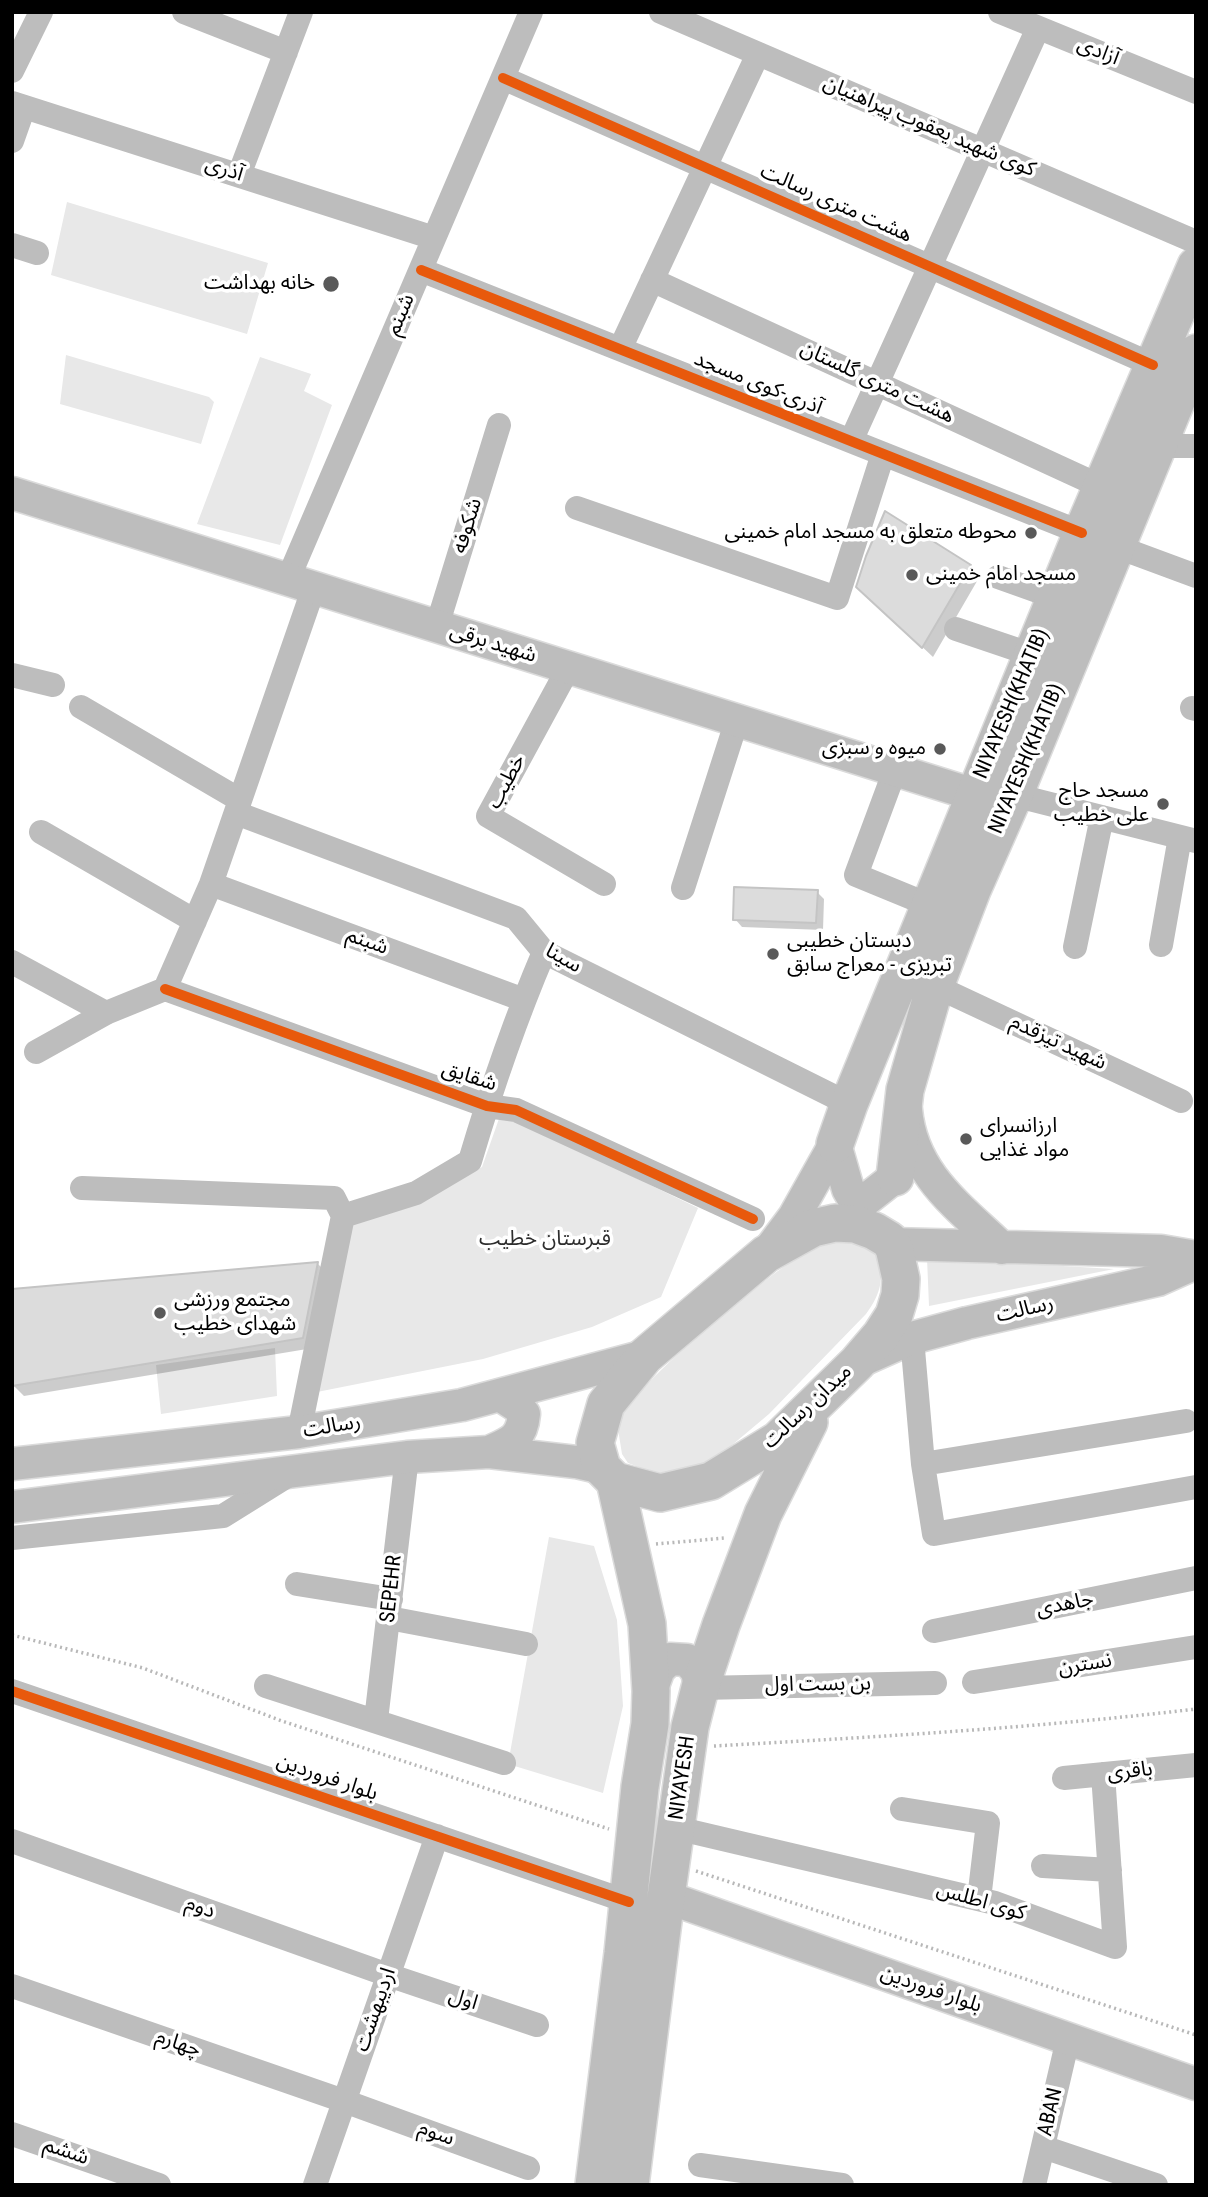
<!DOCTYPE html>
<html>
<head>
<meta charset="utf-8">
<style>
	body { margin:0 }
	#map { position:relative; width:1208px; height:2197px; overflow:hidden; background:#fff; font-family:"Roboto Condensed",sans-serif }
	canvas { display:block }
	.frame { position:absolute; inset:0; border:14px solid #000; pointer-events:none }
</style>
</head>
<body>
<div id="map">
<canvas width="1208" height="2197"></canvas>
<div class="frame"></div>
</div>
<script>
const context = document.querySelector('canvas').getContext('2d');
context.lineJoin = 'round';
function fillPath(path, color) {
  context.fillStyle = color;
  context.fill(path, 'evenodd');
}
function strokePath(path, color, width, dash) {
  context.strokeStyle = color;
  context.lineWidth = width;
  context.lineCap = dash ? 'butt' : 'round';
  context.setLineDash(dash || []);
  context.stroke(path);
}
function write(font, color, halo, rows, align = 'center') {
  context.font = font + ' "Roboto Condensed","Noto Sans Arabic",sans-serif';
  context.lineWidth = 7;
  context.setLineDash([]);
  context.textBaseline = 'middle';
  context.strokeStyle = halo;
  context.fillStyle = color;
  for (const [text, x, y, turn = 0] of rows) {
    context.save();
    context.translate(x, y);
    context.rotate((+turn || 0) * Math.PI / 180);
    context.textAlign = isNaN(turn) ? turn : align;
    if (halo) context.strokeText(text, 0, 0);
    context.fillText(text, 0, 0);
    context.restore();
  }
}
const green = new Path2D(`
	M67,202L268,263L247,334L51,275Z
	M66,355L209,397L214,402L201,444L60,404Z
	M260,357L311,374L304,391L332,405L280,545L197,524Z
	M501,1113L698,1208L661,1297L592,1327L483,1359L312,1393L350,1221L420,1199L482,1167Z
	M844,1235L877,1252C884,1279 882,1292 866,1314L769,1414L719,1456L682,1473L659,1475L628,1463L622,1454L617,1423C646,1378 687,1346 727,1312C764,1282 798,1250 844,1235Z
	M927,1258L1114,1269L929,1306Z
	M275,1348L277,1396L161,1414L156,1365Z
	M549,1537L594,1546L617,1620L623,1706L603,1793L508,1764Z`);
const shadow = new Path2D(`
	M970,566L980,576L933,657L869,597Z
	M817,892L824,899L823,930L742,927L735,919Z
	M318,1264L328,1274L313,1348L24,1396L14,1386L12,1290Z`);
const building = new Path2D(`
	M885,511L971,565L922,648L856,587L866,556Z
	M734,887L818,890L816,923L733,920Z
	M318,1262L303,1338L12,1386V1289Z`);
const path = new Path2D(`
	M656,1544L725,1538
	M12,1635L143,1668L282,1721L609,1829
	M714,1746C875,1737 1036,1728 1196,1709
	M696,1871L1196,2035`);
const minor = new Path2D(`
	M184,12L286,52
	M661,12L1196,242
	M1000,12L1196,92
	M12,71L41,12
	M503,78L1153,365
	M12,103L434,238
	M12,141L24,107
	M239,175L301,12
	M12,245L37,253
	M421,270L1082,533
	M652,280L1102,487
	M620,349L758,54
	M851,441L1038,28
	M1156,446H1196
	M577,508L837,598L883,454
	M1115,546L1196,576
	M998,577L1057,598
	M288,579L531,12
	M437,626L499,425
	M956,629L1033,655
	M569,667L488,816L604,884
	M12,675L53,685
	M81,707L240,800
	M1192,708L1196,709
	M895,770L856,875L929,905
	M1014,795L1196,841
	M236,813L516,918L544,952L849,1104
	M41,832L195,921
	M211,884L524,1000
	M683,888L737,720
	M1161,945L1180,837
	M1075,947L1102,817
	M12,962L106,1013
	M935,986L1181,1101
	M165,989L487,1106L516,1110L753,1219
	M36,1052L106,1013L165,989L211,884L314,587
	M82,1188L334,1198L343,1216
	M912,1338L923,1464L1186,1421
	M299,1432L343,1216L416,1193L470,1161C491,1090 515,1020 544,952
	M923,1464L934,1534L1196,1487
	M12,1538L223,1516L292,1473
	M297,1584L391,1599
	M389,1618L526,1644
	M934,1631L1196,1578
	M974,1682L1196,1647
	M266,1686L504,1763
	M700,1688L935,1683
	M12,1691L629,1902
	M376,1720L407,1457
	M1064,1778L1196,1765
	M902,1809L988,1823L979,1899
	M676,1828L995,1903L1115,1947L1103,1774
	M12,1841L388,1975L537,2025
	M1043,1866L1110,1870
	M12,1986L344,2101L528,2168
	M12,2134L159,2185
	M1043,2147L1156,2185
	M700,2165L842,2185
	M315,2185L437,1836
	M1034,2185L1068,2039`);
const major = new Path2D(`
	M12,493L975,795
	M906,1110C912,1174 958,1206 1002,1248
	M835,1144L848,1189L852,1196L867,1199L895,1177
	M891,1244L1161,1251L1196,1257
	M767,1253L794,1217L835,1144
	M858,1362L912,1338L967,1323L1158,1280L1196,1263
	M489,1452C511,1442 522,1439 524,1414L517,1406L500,1395
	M12,1464L299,1432L462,1405L645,1356
	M12,1507L407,1457L489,1452L576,1462L602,1468
	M651,1691L659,1669L670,1659L687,1660L697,1671L700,1688
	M666,1897L1196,2084`);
const highway = new Path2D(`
	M835,1144L849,1104L1082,533L1196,266
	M895,1177L905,1090L935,986L972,890L1014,795L1196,353
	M835,1223L855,1224L874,1231L889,1240L894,1248L901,1279L900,1295L894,1315L881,1335L857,1363L778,1440L711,1481L660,1493L615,1481L602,1468L595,1443L606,1404L645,1356L766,1254L813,1228Z
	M594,2185L623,1953L640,1787L650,1724L651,1691L647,1624L615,1481
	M630,2185L666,1897L690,1727L700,1688L721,1625L763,1514L809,1422`);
const cycleway = new Path2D(`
	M503,78L1153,365
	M421,270L1082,533
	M165,989L487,1106L516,1110L753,1219
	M12,1691L629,1902`);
const markers = [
	[331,284,9,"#595959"],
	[1031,533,7,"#595959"],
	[912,575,7,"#595959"],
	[940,749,7,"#595959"],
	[1163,804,7,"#595959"],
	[773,954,7,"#595959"],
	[966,1139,7,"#595959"],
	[160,1313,7,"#595959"]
];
const streetNames = [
	["آزادی",1098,52,22],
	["کوی شهید یعقوب پیراهنیان",929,127,23],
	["آذری",224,170,18],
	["هشت متری رسالت",836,204,24],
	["شبنم",401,315,-67],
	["هشت متری گلستان",877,383,25],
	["آذری-کوی مسجد",758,384,22],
	["شکوفه",468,526,-73],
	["شهید برقی",493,644,17],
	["NIYAYESH(KHATIB)",1012,704,-67],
	["NIYAYESH(KHATIB)",1027,759,-67],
	["خطیب",507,782,-62],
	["شبنم",367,942,20],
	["سینا",563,959,30],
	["شهید تیزقدم",1058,1043,25],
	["شقایق",469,1077,18],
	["رسالت",1025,1310,-13],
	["میدان رسالت",808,1407,-43],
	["رسالت",332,1427,-9],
	["SEPEHR",392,1589,-84],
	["جاهدی",1065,1605,-11],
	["نسترن",1085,1665,-9],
	["بن بست اول",818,1685,-1],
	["باقری",1130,1772,-6],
	["بلوار فروردین",327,1778,19],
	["NIYAYESH",683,1778,-82],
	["کوی اطلس",981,1902,16],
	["دوم",200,1908,20],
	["بلوار فروردین",931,1990,19],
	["اول",463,2000,18],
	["اردیبهشت",376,2010,-71],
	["چهارم",178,2044,19],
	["ABAN",1051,2112,-77],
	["سوم",436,2134,20],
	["ششم",66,2152,19]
];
const poiNames = [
	["خانه بهداشت",315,284],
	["محوطه متعلق به مسجد امام خمینی",1017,533],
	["مسجد امام خمینی",926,575,"left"],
	["میوه و سبزی",926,749],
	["مسجد حاج",1149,792],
	["علی خطیب",1149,816],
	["دبستان خطیبی",787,942,"left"],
	["تبریزی - معراج سابق",787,966,"left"],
	["ارزانسرای",980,1127,"left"],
	["مواد غذایی",980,1151,"left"],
	["مجتمع ورزشی",174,1301,"left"],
	["شهدای خطیب",174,1325,"left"]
];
const parkNames = [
	["قبرستان خطیب",545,1240]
];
fillPath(green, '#e8e8e8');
fillPath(shadow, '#0003');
fillPath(building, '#dcdcdc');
strokePath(building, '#c4c4c4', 2);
strokePath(major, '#dbdbdb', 35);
strokePath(highway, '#dbdbdb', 40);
strokePath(path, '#b8b8b8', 3.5, [2, 3.5]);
strokePath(minor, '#bdbdbd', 24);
strokePath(major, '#bdbdbd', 32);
strokePath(highway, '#bdbdbd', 37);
strokePath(cycleway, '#e8590c', 10);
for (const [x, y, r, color] of markers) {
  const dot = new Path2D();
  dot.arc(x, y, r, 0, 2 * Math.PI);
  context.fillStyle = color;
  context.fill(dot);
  strokePath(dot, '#fff', 2.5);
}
write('21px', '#000', '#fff', streetNames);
write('21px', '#000', '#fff', poiNames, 'right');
write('21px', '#2d2d2d', '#fff', parkNames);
</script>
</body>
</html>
